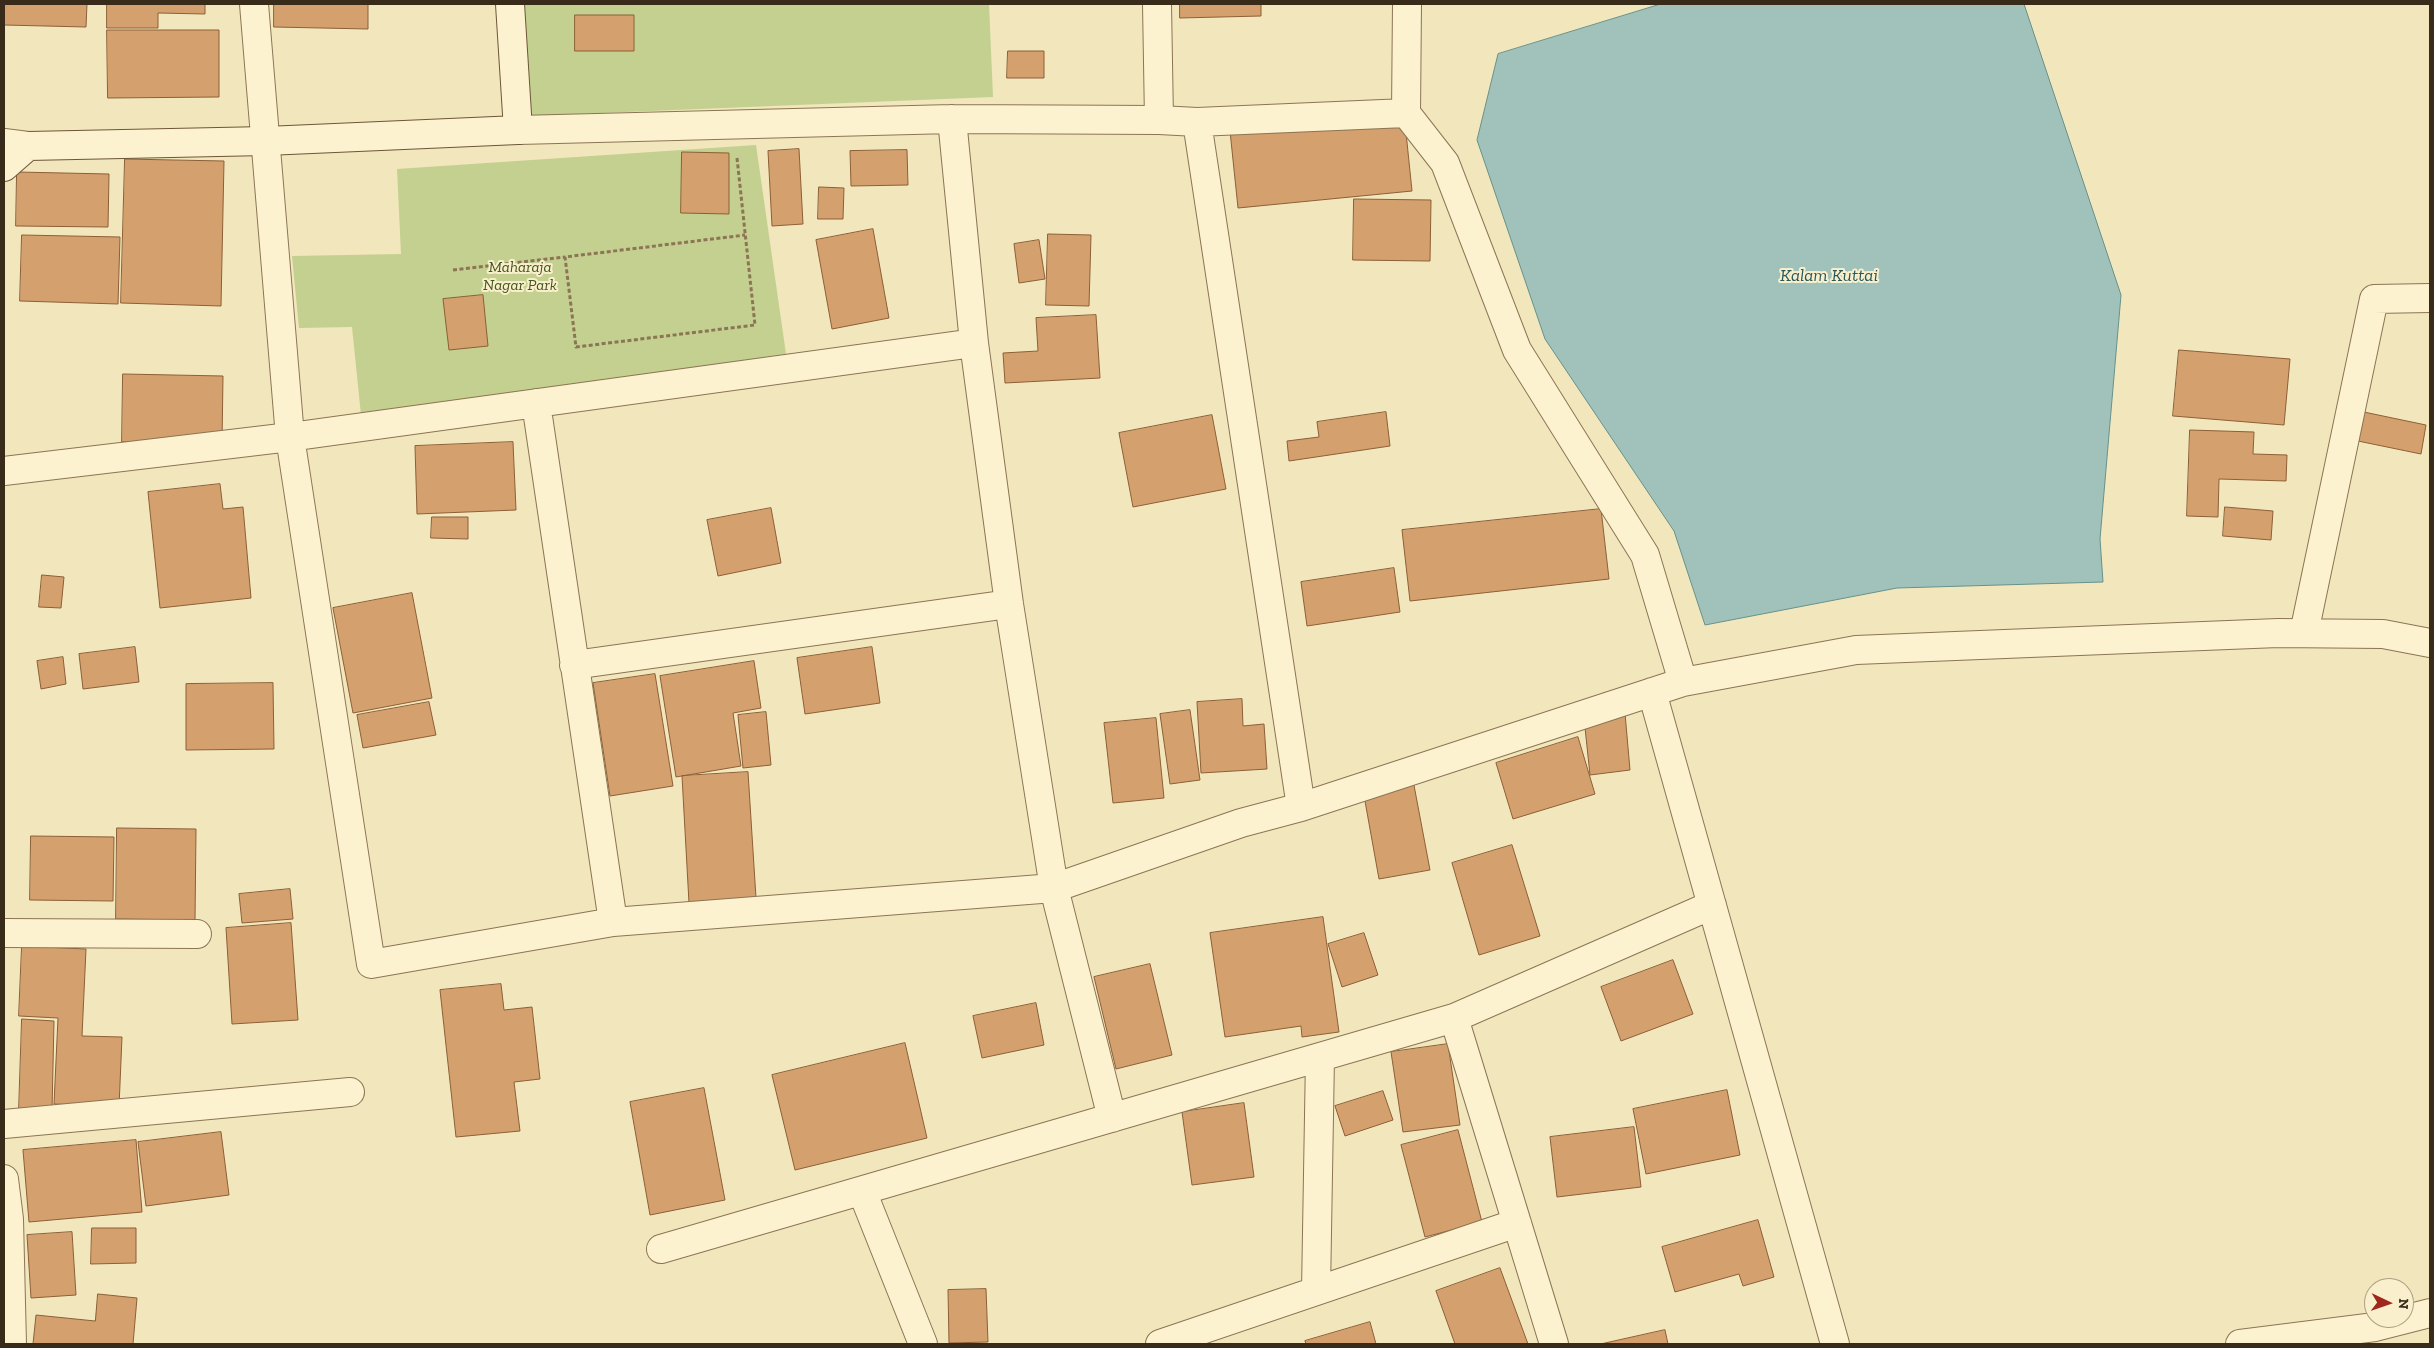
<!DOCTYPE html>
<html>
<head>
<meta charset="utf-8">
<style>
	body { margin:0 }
	#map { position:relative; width:2434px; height:1348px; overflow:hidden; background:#f2e6bc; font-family:"Zilla Slab",serif }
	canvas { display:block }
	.frame { position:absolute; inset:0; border:5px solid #382b1a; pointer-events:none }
	.north { position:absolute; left:2364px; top:1278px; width:50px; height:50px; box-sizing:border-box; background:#f9efcc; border:1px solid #aca185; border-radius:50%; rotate:93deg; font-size:14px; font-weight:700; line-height:20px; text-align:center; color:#382b1a }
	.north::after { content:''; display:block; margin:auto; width:18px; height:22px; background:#9f271e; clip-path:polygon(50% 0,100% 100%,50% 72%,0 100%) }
</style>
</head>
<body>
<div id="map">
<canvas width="2434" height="1348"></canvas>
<div class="frame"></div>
<div class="north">N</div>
</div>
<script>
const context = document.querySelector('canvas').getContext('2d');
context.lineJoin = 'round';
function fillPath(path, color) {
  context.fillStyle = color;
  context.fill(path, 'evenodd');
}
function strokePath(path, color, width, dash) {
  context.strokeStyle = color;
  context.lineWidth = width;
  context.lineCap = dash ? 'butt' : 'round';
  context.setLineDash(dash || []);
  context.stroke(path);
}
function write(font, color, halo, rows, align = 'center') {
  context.font = font + ' "Zilla Slab",serif';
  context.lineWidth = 4;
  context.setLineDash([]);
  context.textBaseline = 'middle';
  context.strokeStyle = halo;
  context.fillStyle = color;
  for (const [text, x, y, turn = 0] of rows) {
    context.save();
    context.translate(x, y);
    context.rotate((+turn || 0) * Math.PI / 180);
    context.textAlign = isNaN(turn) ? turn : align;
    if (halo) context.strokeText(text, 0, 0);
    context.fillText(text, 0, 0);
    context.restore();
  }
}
const green = new Path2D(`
	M522,4H989L993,97L528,116Z
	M756,145L786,354L361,415L352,327L299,328L292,256L401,254L397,169Z`);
const water = new Path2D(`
	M1661,4H2024L2121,295L2100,539L2103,582L1897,588L1705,625L1674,531L1545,339L1477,140L1498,54Z`);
const building = new Path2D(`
	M4,4H87L86,27L4,25Z
	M107,4H205V14L158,13V28H107Z
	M274,4H368V29L274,27Z
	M1180,4H1261V16L1180,18Z
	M575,15H634V51H575Z
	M107,30H219V97L108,98Z
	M1008,51H1044V78H1007Z
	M1404,113L1412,191L1238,208L1230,131Z
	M799,149L803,224L772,226L768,151Z
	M907,150L908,185L851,186L850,151Z
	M682,152L729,153V214L681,213Z
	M125,159L224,161L221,306L121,303Z
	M17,172L109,174L108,227L16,226Z
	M819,187L844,188L843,219H818Z
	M1354,199L1431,200L1430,261L1353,260Z
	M873,229L889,318L832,329L816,240Z
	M1048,234L1091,235L1089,306L1046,305Z
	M22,235L120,237L118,304L20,301Z
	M1039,240L1045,279L1019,283L1014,244Z
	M483,295L488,346L449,350L443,299Z
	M1096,315L1100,378L1005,383L1003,353L1038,351L1036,318Z
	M2179,350L2290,359L2284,425L2173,416Z
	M123,374L223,376L222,443L122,442Z
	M2359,411L2426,425L2421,454L2353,440Z
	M1386,412L1390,446L1289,461L1287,441L1319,437L1317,422Z
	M1212,415L1226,489L1133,507L1119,433Z
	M2190,430L2254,432L2253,454L2287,455L2286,481L2219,479L2218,517L2187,516Z
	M513,442L516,510L417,514L415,446Z
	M220,484L223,509L243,507L251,598L160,608L148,492Z
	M2225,507L2273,511L2271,540L2223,536Z
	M771,508L781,563L718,576L707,520Z
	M1601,509L1609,579L1410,601L1402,530Z
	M432,517H468V539L431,538Z
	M1394,568L1400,612L1307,626L1301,582Z
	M42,575L64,577L61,608L39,607Z
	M412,593L432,698L353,713L333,608Z
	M135,647L139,682L83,689L79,654Z
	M872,647L880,703L805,714L797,658Z
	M63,657L66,684L41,689L37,661Z
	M754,661L761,708L733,713L741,766L676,777L660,676Z
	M655,674L673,786L610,796L593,683Z
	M273,683L274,749L186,750V684Z
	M1242,699L1243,726L1264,724L1267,769L1201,773L1197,702Z
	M429,702L436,735L363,748L357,715Z
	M1190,710L1200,780L1170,784L1160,714Z
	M766,712L771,765L743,768L738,715Z
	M1625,713L1630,770L1590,775L1584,718Z
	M1156,718L1164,798L1113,803L1104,723Z
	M1578,737L1595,794L1513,819L1496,763Z
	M748,772L756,898L689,903L682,776Z
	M1413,780L1430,870L1379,879L1363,790Z
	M117,828L196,829L195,920L116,919Z
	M31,836L114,837L113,901L30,900Z
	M1512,845L1540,936L1479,955L1452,863Z
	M290,889L293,919L242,923L239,894Z
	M1323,917L1339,1032L1302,1037L1301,1026L1225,1037L1210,933Z
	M291,923L298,1020L232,1024L226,928Z
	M1364,933L1378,975L1342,987L1328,944Z
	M22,946L86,949L82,1036L122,1037L119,1107L54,1104L58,1018L19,1016Z
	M1673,960L1693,1014L1621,1041L1601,987Z
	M1150,964L1172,1055L1116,1069L1094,977Z
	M501,984L504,1010L532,1007L540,1079L514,1082L520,1131L456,1137L440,990Z
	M1036,1003L1044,1045L982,1058L973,1016Z
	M22,1019L54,1021L52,1111L19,1110Z
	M905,1043L927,1138L795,1170L772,1075Z
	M1448,1044L1460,1125L1403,1132L1391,1052Z
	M704,1088L725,1200L650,1215L630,1102Z
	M1727,1090L1740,1155L1646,1174L1633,1109Z
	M1383,1091L1393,1120L1345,1136L1335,1106Z
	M1244,1103L1254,1177L1192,1185L1182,1112Z
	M1634,1127L1641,1187L1557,1197L1550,1137Z
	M1458,1130L1482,1222L1425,1237L1401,1145Z
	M221,1132L229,1195L146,1206L138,1142Z
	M136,1140L142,1212L29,1222L23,1150Z
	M1758,1220L1774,1277L1743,1286L1739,1274L1675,1292L1662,1247Z
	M92,1228H136V1263L91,1264Z
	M72,1232L76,1295L31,1298L27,1235Z
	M1500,1268L1528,1344H1455L1436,1291Z
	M986,1289L988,1342L949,1343L948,1290Z
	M98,1294L137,1298L133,1344H33L36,1315L95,1321Z
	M1370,1322L1376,1344H1306L1305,1341Z
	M1665,1330L1668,1344H1601Z`);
const path = new Path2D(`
	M737,158L755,325L576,347L565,257L745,235
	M453,270L565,257`);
const street = new Path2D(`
	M254,4L290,437L974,343
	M1157,4L1159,120
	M1406,113L1407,4
	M952,119L974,343L1009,604L1054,888L1112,1118
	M1197,122L1406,113L1445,163L1517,350L1645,555L1683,682
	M518,130L952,119L1159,120L1197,122L1301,807
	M4,143L28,146
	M536,403L613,922
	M4,471L290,437L371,964L613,922L1054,888L1241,823L1301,807L1683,682L1856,650L2278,633L2383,634L2430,643
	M2304,633L2374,299L2430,298
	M574,665L1009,604
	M1652,692L1835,1344
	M4,933L197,934
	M1454,1018L1712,905
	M4,1124L350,1092
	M4,1179L9,1219L12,1344
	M862,1191L923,1344
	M661,1249L1454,1018L1554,1344
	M1316,1291L1320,1057
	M1160,1344L1517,1223
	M2240,1344L2375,1327L2430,1313`);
const secondary = new Path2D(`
	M4,167L28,146L266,141L518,130L510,4`);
const parkNames = [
	["Maharaja",520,267],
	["Nagar Park",520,285]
];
const waterNames = [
	["Kalam Kuttai",1829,276]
];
fillPath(green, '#c4d08f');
fillPath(water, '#a0c2bb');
strokePath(water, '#679189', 1);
fillPath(building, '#d4a06e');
strokePath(building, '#8c5f37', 1);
strokePath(street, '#8b7554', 30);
strokePath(secondary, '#6c5637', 30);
strokePath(path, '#8b7554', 3, [4, 2.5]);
strokePath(street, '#fcf2cf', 28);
strokePath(secondary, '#fcf2cf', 28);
write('italic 16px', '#44571f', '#f9efcc', parkNames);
write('italic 18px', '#28595a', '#f9efcc', waterNames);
</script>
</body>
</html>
